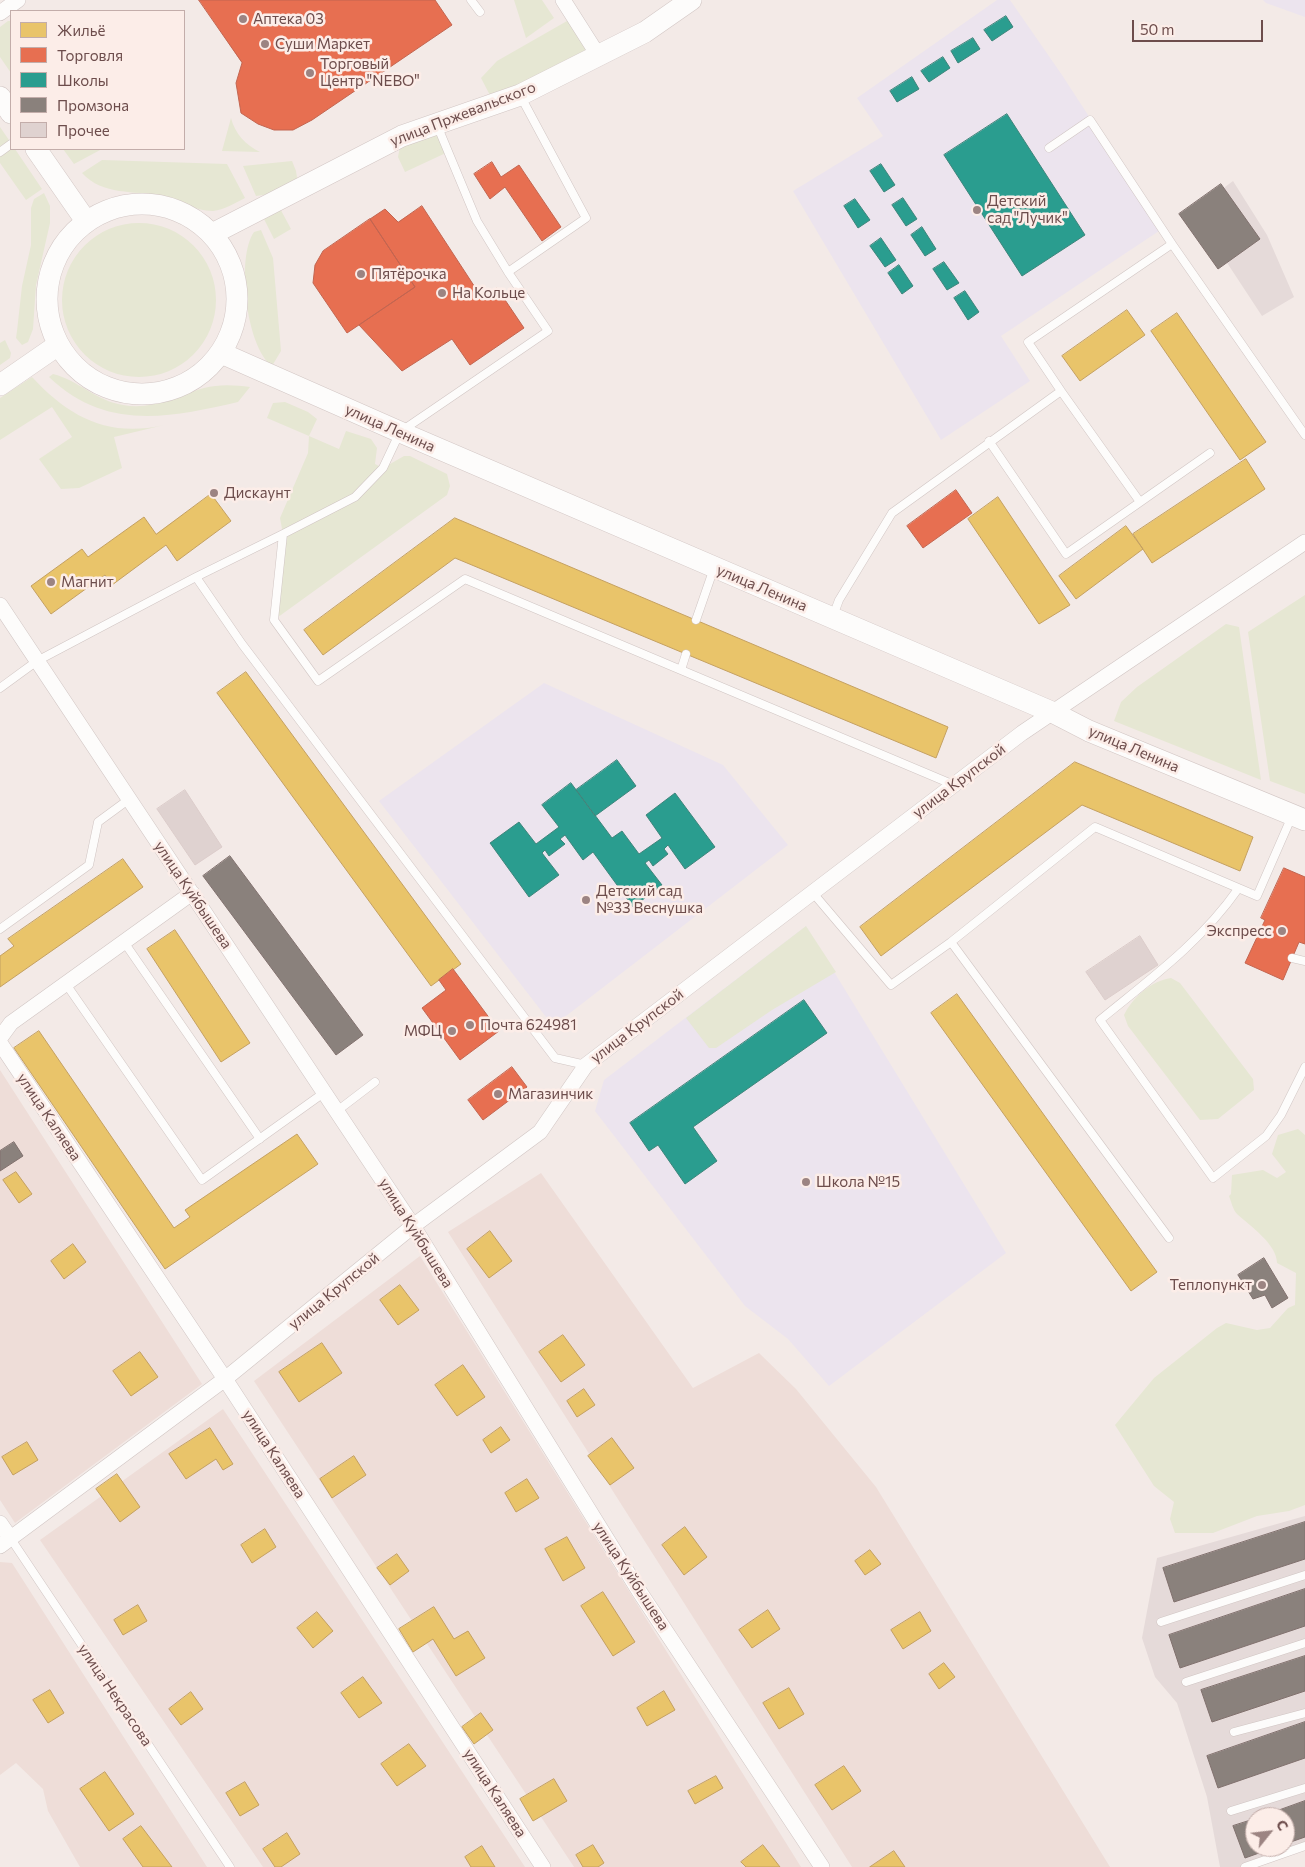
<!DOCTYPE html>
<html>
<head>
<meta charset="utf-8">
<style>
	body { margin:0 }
	#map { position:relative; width:1305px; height:1867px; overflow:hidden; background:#f3eae7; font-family:Commissioner,sans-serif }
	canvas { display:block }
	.legend { position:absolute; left:10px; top:10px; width:175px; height:140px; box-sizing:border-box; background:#fcede8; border:1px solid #c3adaa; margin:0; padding:6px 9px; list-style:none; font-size:15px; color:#6d4d4c }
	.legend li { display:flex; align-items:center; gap:10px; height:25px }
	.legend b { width:25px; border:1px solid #c3adaa }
	.north { position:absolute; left:1245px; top:1807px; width:50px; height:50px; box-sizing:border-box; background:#fcede8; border:1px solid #c3adaa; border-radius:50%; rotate:61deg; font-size:14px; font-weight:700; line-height:20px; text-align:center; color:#6d4d4c }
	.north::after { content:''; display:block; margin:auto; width:18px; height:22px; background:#9c8482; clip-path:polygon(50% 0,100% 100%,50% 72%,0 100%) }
	.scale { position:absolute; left:1132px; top:20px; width:131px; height:22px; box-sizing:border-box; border:2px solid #6d4d4c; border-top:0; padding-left:6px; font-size:15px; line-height:18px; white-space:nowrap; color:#6d4d4c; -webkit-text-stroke:4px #fcede8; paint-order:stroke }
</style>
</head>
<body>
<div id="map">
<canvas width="1305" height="1867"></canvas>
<ul class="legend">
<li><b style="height:14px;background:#e9c46a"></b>Жильё</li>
<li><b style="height:14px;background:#e76f51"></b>Торговля</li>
<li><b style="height:14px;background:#2a9d8f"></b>Школы</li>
<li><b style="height:14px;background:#8a817c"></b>Промзона</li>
<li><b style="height:14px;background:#dfd2d0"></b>Прочее</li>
</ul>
<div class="north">С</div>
<div class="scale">50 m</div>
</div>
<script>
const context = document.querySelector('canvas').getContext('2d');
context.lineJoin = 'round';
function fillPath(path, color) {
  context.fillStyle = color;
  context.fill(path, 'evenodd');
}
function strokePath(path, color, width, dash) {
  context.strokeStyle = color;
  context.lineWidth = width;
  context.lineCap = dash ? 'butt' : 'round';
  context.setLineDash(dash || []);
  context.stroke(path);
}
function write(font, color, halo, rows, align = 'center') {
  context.font = font + ' Commissioner,sans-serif';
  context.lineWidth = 5;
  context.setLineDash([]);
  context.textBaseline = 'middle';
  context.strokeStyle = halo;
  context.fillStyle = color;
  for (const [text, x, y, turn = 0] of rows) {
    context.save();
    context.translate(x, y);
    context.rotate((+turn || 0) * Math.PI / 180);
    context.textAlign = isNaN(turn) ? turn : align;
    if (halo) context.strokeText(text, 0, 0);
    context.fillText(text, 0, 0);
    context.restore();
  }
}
const residential = new Path2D(`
	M0,1070L202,1384L15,1523L0,1500Z
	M541,1173L693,1388L759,1353L796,1389L876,1487L1110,1867H852L448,1232Z
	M420,1256L801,1867H574L254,1381Z
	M223,1409L525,1867H263L40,1540Z
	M0,1562L12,1563L207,1867H80L48,1811L43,1789L16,1763L0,1775Z`);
const industrial = new Path2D(`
	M1233,181L1267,235L1294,297L1262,316L1193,211Z
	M1305,1516V1850L1258,1867H1220L1207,1797L1177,1703L1155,1677L1142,1638L1157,1558ZM1255,1817H1285V1847H1255Z`);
const education = new Path2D(`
	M997,0H1010L1062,75L1162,229L1001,336L1030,381L941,440L793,191L883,136L857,98Z
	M1263,0H1305V17L1266,3Z
	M544,683L723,765L788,845L553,1026L379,801Z
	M806,926L1006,1253L829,1386L788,1339L745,1306L595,1111L604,1080Z`);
const green = new Path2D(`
	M514,0H542L554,18L526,38Z
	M574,17L598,55L494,103L481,78L497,61Z
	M8,21H11V73L0,57V27Z
	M231,118C235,134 246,145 260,152L222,151Z
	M436,123L448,152L405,172L398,157L402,136Z
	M0,127L11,143V149H15L42,189L26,200L0,163Z
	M63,149H102L74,164Z
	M102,160L227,164L245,198C235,203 224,210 213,211C194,211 179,200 161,196C134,190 103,196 82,173Z
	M292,161L296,171L299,190L256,196L243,166Z
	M44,193L50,206V223L36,285L33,329L28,342L22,345L16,338L17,331L22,286L31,245V208L34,199Z
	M276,201L291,229L274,239L260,211Z
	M62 300a77 77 0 1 1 154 0a77 77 0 1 1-154 0Z
	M261,230L273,258L281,351L272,366C246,347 236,257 254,232Z
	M5,340L11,353L10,358L0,365V343Z
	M53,374C78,380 96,401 123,405C152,411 177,395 204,388C219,384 235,385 250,387L238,402C169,418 105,431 49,377Z
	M32,377C69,417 108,438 164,425L114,437L122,468L79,488L61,489L39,459L72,437L52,407L0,440V398Z
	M285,402L308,412L317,419L309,436L339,449L346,431L371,439L377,448L375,464L383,468L404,456H410L447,474L450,486L447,495L274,620L283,534L280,518L308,453L309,436L267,418L273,403Z
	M1305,595V794L1270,781L1248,632Z
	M1226,624L1239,627L1261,780L1114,721L1121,702L1137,687Z
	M806,926L836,972L772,1010L716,1048H709L686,1018Z
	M1171,978L1180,983L1253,1079L1254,1090L1218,1119L1200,1120L1128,1026L1124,1015C1133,997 1151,981 1171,978Z
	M1298,1129L1305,1135V1505L1289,1511L1257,1516L1213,1533H1175L1170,1519L1174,1502L1154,1486L1115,1425L1154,1378L1217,1328L1226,1323L1257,1330L1270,1328L1288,1308L1295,1305L1296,1273L1277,1263C1277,1244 1250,1226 1237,1214C1233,1210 1231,1201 1229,1196L1231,1194L1232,1175L1263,1170L1277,1178L1286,1172L1272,1154L1278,1135Z`);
const homes = new Path2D(`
	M1127,310L1145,335L1080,381L1062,356Z
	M1177,313L1266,442L1240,460L1151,331Z
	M1246,459L1265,489L1152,563L1133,534Z
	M211,494L231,521L177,561L166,545L112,585L105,575L51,614L31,586L82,549L88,557L144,517L156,534Z
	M998,497L1070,605L1039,624L968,519Z
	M455,518L948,727L936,758L455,558L323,655L304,630Z
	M1126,526L1143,549L1076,599L1059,576Z
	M246,672L461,964L431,986L217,693Z
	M1075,762L1253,837L1240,871L1082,805L881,956L860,927Z
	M123,859L143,887L0,987V956L14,946L8,939Z
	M175,930L250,1043L221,1062L147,949Z
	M957,994L1157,1272L1131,1291L931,1013Z
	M39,1031L174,1228L190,1217L185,1210L297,1134L318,1164L165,1269L14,1048Z
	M16,1172L32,1194L19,1203L3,1180Z
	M490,1231L512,1261L489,1278L467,1249Z
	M73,1244L86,1262L64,1279L51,1261Z
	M400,1285L419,1310L398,1325L380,1300Z
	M563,1335L585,1365L561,1382L539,1352Z
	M322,1343L342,1373L299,1402L279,1372Z
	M140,1352L158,1377L131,1396L113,1371Z
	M463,1365L485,1397L457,1416L435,1385Z
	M584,1389L595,1405L577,1417L567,1401Z
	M501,1427L510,1440L491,1453L483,1440Z
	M210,1428L233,1464L223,1470L216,1459L186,1479L169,1454Z
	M612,1438L634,1468L610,1485L588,1456Z
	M27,1442L38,1460L13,1475L2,1457Z
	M354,1456L366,1475L332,1498L320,1479Z
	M117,1474L140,1507L120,1522L96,1489Z
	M527,1479L539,1498L516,1512L505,1493Z
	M685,1527L707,1557L684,1575L662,1545Z
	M265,1529L276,1547L252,1563L241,1545Z
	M567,1537L585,1568L563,1581L545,1549Z
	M870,1550L881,1564L865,1575L855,1561Z
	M397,1554L409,1571L390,1585L377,1568Z
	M603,1592L635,1642L613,1656L581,1606Z
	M138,1605L147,1621L123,1635L114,1620Z
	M434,1607L454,1639L468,1631L485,1658L456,1676L433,1639L413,1652L399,1629Z
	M768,1610L780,1629L752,1648L739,1630Z
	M317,1612L333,1631L313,1648L297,1628Z
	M920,1612L931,1631L903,1649L891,1630Z
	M944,1663L955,1677L939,1689L929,1674Z
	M363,1677L382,1703L359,1718L341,1693Z
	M789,1688L804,1714L779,1729L763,1703Z
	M50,1690L64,1713L48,1723L33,1700Z
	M664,1691L675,1710L647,1726L637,1708Z
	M191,1692L203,1709L181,1725L169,1709Z
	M481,1713L493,1730L474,1744L462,1727Z
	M409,1744L426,1766L397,1786L381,1764Z
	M844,1766L861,1791L832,1810L815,1785Z
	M105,1772L134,1814L109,1831L80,1789Z
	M716,1776L723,1788L695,1804L688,1791Z
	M554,1779L567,1801L533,1821L520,1799Z
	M245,1782L259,1805L240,1816L226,1793Z
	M141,1826L172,1867H143L123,1839Z
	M287,1833L300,1854L281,1867H275L263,1849Z
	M593,1845L604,1863L598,1867H583L576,1855Z
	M763,1845L780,1867H746L741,1862Z
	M482,1846L495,1867H471L465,1857Z
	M894,1851L905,1867H870Z`);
const shops = new Path2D(`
	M199,0H435L452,25L312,120L293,130H274L258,124L241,113L236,83L242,63Z
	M492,162L501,177L519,165L561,227L542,241L505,187L490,199L474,174Z
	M422,206L482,298L497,288L524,328L470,365L452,339L402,371L359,325L415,287L370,219L385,209L398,222Z
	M370,219L415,287L347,333L313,283L315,265L323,251Z
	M956,490L972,513L923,548L907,526Z
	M1284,868L1305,877V944L1299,942L1283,980L1245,963L1265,920L1261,918Z
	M453,969L499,1031L460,1060L422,1008L446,990L439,980Z
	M512,1067L527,1087L483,1120L468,1100Z`);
const schools = new Path2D(`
	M1006,16L1013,27L992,41L984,30Z
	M973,38L980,49L958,63L951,51Z
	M943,57L950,68L929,82L921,71Z
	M912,77L919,89L897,102L890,91Z
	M1007,114L1085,235L1022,276L944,155Z
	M881,164L895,185L884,192L870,171Z
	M903,198L917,219L906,226L892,205Z
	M855,199L870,220L858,228L844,206Z
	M922,227L936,249L925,256L911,235Z
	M881,238L896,260L885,267L870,246Z
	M944,262L959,283L947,290L933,269Z
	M899,265L913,286L902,294L888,273Z
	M965,291L979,312L968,320L954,298Z
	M617,760L636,786L595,816L576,790Z
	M571,783L612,838L622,831L639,854L662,838L646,815L675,793L715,847L685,869L668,845L664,849L668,854L653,866L649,860L645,863L662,885L633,907L593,852L583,860L565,835L560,839L565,844L549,856L545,850L542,853L559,875L529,897L490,843L519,822L536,844L559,827L542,805Z
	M804,1000L827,1033L693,1127L717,1161L685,1184L658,1145L649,1151L630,1123Z`);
const industry = new Path2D(`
	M1221,184L1260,239L1218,269L1179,214Z
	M230,856L363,1035L336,1055L203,876Z
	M14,1142L23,1156L0,1171V1151Z
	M1264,1258L1288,1298L1272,1308L1265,1295L1253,1299L1238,1275Z
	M1305,1522V1559L1174,1602L1163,1568Z
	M1305,1589V1626L1180,1668L1169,1635Z
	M1305,1656V1691L1212,1722L1201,1690Z
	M1305,1722V1758L1218,1788L1207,1756Z
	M1305,1801V1837L1285,1844V1817H1260Z
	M1255,1819V1847H1276L1245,1858L1233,1826Z`);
const building = new Path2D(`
	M185,790L222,847L195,865L157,809Z
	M1140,936L1158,965L1105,1000L1086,972Z`);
const lane = new Path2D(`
	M471,0L480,12
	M437,125L477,221L508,272L586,218L521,97
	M1049,148L1090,120L1172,244
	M0,152L11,144
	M508,272L548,331L400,432L383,468L355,497L283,534L274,620L318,681L465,579L954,785
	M1061,391L1140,502
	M989,441L1066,554L1210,453
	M196,577L283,534
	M833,616L839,600L892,513L1061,391L1028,342L1172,244L1305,435
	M696,620L714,568
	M681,670L686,654
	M0,688L37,661L196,577L242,644L555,1058L586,1065
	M1238,889C1201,942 1150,979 1100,1020L1213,1178L1266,1136L1281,1115L1305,1067
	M813,893L891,985L951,942L1169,1238
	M0,929L89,865L98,822L128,800
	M124,942L260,1139
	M951,942L1095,827L1257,896L1292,816
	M1292,958L1305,961
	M66,984L202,1180L325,1092
	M337,1111L375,1082
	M11,1539L230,1867
	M1161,1622L1305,1575
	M1186,1682L1305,1643
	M1234,1732L1305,1713
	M1231,1811L1305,1788
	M1245,1867L1305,1846`);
const street = new Path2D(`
	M563,0L598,55
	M0,13L18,0
	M0,605L413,1226L639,1591L822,1867
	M0,1038L11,1023L192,893
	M0,1043L225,1379L543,1867
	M0,1523L11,1539
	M0,1546L225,1379L413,1226L540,1132L586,1065L1022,733L1305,542`);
const secondary = new Path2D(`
	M0,97L11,113
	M36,149L86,221
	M47 299a95 95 0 1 1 190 0a95 95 0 1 1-190 0Z
	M212,234L402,136L520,95L645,32L691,0
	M221,353L400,432L1054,713L1089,731L1305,820
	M0,385L58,345`);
const markers = [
	[243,19,5,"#9c8482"],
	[265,44,5,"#9c8482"],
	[310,73,5,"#9c8482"],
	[977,210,5,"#9c8482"],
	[361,274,5,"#9c8482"],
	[442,293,5,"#9c8482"],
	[214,493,5,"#9c8482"],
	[51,582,5,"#9c8482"],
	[586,900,5,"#9c8482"],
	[1282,931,5,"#9c8482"],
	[470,1025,5,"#9c8482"],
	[452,1031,5,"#9c8482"],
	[498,1094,5,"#9c8482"],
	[806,1182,5,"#9c8482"],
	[1262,1285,5,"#9c8482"]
];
const poiNames = [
	["Аптека 03",253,19],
	["Суши Маркет",275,44],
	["Торговый",320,64],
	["Центр \"NEBO\"",320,81],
	["Детский",987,201],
	["сад \"Лучик\"",987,218],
	["Пятёрочка",371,274],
	["На Кольце",452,293],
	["Дискаунт",224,493],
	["Магнит",61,582],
	["Детский сад",596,891],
	["№33 Веснушка",596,908],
	["Экспресс",1272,931,"right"],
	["Почта 624981",480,1025],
	["МФЦ",442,1031,"right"],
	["Магазинчик",508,1094],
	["Школа №15",816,1182],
	["Теплопункт",1252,1285,"right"]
];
const streetNames = [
	["улица Пржевальского",463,114,-21],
	["улица Ленина",390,428,24],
	["улица Ленина",762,588,23],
	["улица Ленина",1134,749,23],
	["улица Крупской",959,781,-37],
	["улица Куйбышева",193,895,56],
	["улица Крупской",637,1026,-37],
	["улица Каляева",49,1117,56],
	["улица Куйбышева",416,1233,58],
	["улица Крупской",334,1291,-39],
	["улица Каляева",274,1454,57],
	["улица Куйбышева",631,1576,57],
	["улица Некрасова",115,1695,56],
	["улица Каляева",495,1793,57]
];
fillPath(residential, '#eeddd8');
fillPath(industrial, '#e5dad9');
fillPath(education, '#ece4ee');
fillPath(green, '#e6e7d3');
fillPath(homes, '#e9c46a');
strokePath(homes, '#c4a061', 1);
fillPath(shops, '#e76f51');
strokePath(shops, '#c26550', 1);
fillPath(schools, '#2a9d8f');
strokePath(schools, '#3e857b', 1);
fillPath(industry, '#8a817c');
strokePath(industry, '#81716e', 1);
fillPath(building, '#dfd2d0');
strokePath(building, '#dbccca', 1);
strokePath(lane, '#d0c5c3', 9);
strokePath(street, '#d0c5c3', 16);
strokePath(secondary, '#d2c6c4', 22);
strokePath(lane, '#fdfcfb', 8);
strokePath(street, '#fdfcfb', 15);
strokePath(secondary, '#fdfcfb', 21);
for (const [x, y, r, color] of markers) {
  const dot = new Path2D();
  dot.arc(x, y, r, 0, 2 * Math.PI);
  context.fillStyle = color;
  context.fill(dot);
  strokePath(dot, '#fcede8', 2);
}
write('15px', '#6d4d4c', '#fcede8', poiNames, 'left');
write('15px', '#6d4d4c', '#fcede8', streetNames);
</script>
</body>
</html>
